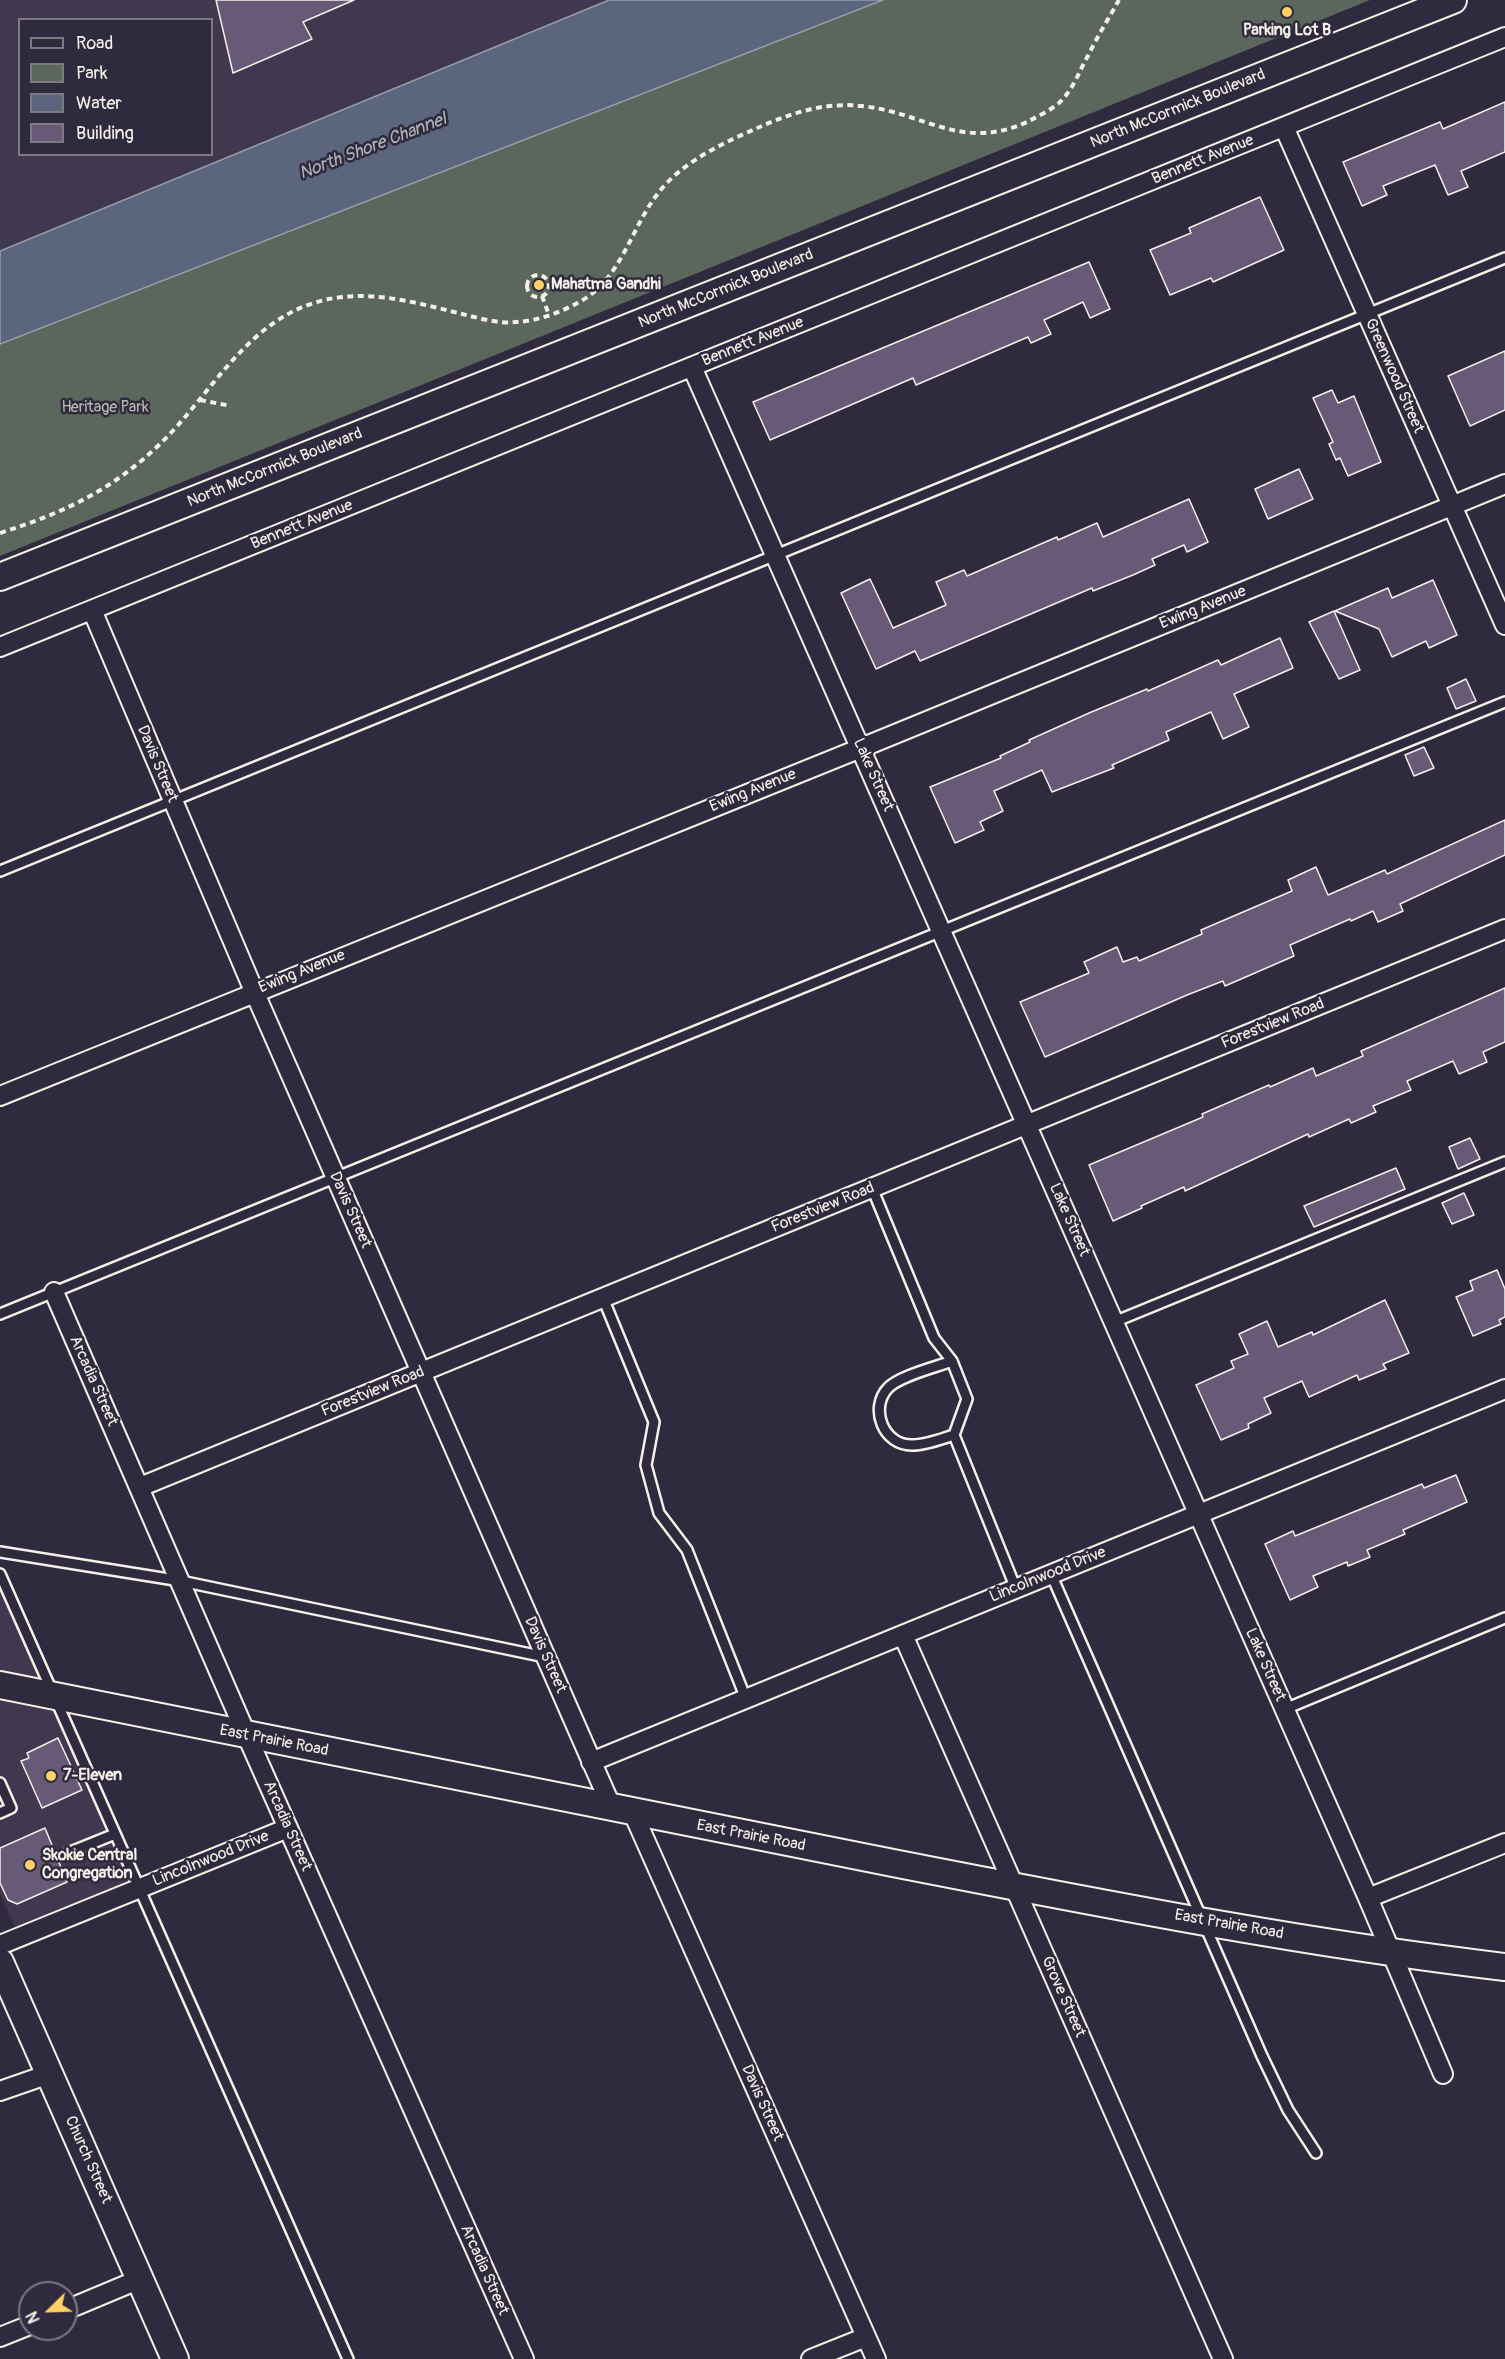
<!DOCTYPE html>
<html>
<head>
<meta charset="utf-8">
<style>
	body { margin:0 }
	#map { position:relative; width:1505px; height:2359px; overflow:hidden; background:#2f2a3d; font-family:Pangolin,sans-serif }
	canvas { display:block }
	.legend { position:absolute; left:18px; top:18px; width:195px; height:138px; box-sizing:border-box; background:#2f2a3d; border:2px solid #7e7a81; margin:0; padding:8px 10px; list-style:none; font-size:18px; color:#f4f1e8 }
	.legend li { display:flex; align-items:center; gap:12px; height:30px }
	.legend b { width:30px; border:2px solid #7e7a81 }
	.north { position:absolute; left:18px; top:2281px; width:60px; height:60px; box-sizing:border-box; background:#2f2a3d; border:2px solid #7e7a81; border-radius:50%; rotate:247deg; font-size:16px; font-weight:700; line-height:24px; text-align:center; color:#f4f1e8 }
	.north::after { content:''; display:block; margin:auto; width:21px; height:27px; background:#ffd166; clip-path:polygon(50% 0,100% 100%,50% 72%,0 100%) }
</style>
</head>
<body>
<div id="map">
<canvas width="1505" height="2359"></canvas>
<ul class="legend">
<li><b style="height:8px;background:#2f2a3d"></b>Road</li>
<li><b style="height:16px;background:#5b675c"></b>Park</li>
<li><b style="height:16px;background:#5b667e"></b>Water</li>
<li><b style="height:16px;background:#685a76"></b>Building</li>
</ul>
<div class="north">N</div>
</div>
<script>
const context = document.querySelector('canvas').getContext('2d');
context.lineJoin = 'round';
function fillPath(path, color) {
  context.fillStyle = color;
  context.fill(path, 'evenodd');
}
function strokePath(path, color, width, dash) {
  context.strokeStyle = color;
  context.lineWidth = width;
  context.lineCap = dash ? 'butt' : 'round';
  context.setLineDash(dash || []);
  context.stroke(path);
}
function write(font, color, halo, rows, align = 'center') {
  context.font = font + ' Pangolin,sans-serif';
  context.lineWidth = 5;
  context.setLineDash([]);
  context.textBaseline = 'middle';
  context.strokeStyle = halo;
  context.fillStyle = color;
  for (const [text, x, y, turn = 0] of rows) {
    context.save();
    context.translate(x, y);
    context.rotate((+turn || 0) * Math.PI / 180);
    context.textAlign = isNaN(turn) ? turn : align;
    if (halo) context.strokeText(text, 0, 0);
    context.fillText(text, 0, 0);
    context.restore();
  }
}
const built = new Path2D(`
	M0,0H609L0,251ZM20,20H212V154H20Z
	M0,1579L136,1886L18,1934L0,1894Z`);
const green = new Path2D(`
	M883,0H1370L0,556V344Z`);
const water = new Path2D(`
	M609,0H883L0,344V251Z`);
const building = new Path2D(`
	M216,0H354L303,22L312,39L233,73Z
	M1505,102V152L1461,171L1468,187L1448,195L1435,165L1383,186L1387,195L1362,206L1343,162L1440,122L1443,129Z
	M1260,197L1284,250L1213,282L1211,278L1170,295L1150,250L1191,233L1189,228Z
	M1089,262L1110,309L1090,318L1083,302L1044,320L1051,334L1031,343L1028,337L916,385L913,378L770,440L753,402Z
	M1505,351V410L1470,426L1448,376Z
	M1332,390L1338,403L1354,396L1381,462L1348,476L1340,458L1336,460L1329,444L1333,442L1313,398Z
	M1299,469L1313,499L1268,519L1255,489Z
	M1189,499L1208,542L1187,552L1184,545L1152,559L1155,565L1133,575L1093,591L1092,588L920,661L915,651L876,669L841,593L870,579L893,628L946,605L936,582L964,570L967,576L1057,537L1058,540L1097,523L1103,537Z
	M1433,580L1457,635L1429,648L1426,641L1392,657L1379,629L1335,611L1388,588L1392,598Z
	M1334,611L1360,670L1339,679L1309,622Z
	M1280,638L1293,668L1234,694L1249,727L1223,739L1211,712L1166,732L1169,740L1112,765L1114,768L1052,792L1042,770L994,791L1003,811L980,822L984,830L955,843L930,787L1001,758L1000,756L1030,742L1029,740L1089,713L1147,689L1148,691L1218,660L1221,665Z
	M1466,679L1476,701L1456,709L1447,688Z
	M1424,747L1434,768L1414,776L1405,755Z
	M1505,820V855L1400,904L1403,911L1378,922L1373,911L1351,921L1350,919L1290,945L1294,956L1225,986L1223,981L1187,995L1045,1057L1020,1002L1089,973L1084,962L1117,947L1123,962L1137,957L1139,961L1202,934L1201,930L1292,891L1288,880L1316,867L1328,895L1385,870L1387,874Z
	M1505,988V1042L1483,1052L1487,1062L1459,1074L1453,1061L1407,1081L1411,1090L1373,1106L1376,1112L1351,1123L1349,1119L1309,1137L1308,1134L1185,1191L1184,1187L1141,1206L1142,1208L1113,1221L1089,1165L1203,1117L1202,1114L1269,1085L1270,1087L1313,1068L1316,1076L1363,1056L1361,1051Z
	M1470,1138L1480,1159L1458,1169L1449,1147Z
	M1396,1168L1405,1189L1314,1227L1304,1206Z
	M1464,1193L1474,1215L1452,1224L1442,1203Z
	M1497,1270L1505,1289V1317L1499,1320L1501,1324L1473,1336L1456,1297L1473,1290L1470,1281Z
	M1385,1300L1409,1353L1383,1364L1386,1369L1359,1380L1357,1375L1309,1397L1302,1381L1264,1398L1271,1413L1248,1424L1249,1428L1221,1440L1196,1385L1234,1368L1231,1361L1248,1354L1239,1334L1267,1321L1278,1347L1312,1332L1313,1335Z
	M1456,1475L1467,1502L1403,1530L1405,1534L1367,1550L1370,1557L1348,1566L1347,1562L1313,1576L1318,1587L1290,1600L1265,1544L1293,1531L1295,1536L1422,1484L1424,1488Z
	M58,1738L82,1790L42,1808L21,1761L29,1758L27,1753Z
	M45,1828L67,1882L17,1904L8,1900L0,1883V1848Z`);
const path = new Path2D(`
	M527 286a11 11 0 1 1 22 0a11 11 0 1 1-22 0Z
	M542,296L549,315
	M200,400L231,406
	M0,533C63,513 111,491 160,444C209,397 245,324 314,303C363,287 414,302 462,314C479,318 498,324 516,322C538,321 562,312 581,301C622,278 631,227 659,192C683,161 727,141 762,126C794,112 827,102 861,106C924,112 961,152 1027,122C1038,116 1052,110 1061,101C1074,88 1080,69 1089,54C1098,35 1109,18 1119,0`);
const lane = new Path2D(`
	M0,871L1505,258
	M872,1188L934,1338L952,1361L967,1399L954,1435L1016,1589
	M603,1298L654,1422L646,1465L659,1513L687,1550L746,1699
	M0,1314L1505,702
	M1114,1322L1505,1162
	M952,1361C936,1367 899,1376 888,1388C869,1408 883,1446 913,1445C926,1445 941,1439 954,1435
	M0,1552L181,1581L545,1657
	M0,1574L348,2359
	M1051,1574L1262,2056L1288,2110L1316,2153
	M1285,1709L1505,1618
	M0,1783L11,1808L0,1813
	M68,1853L115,1834`);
const street = new Path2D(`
	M1284,127L1505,625
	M692,367L1368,1898L1443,2074
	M92,610L254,991L612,1808
	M0,647L1505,37
	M0,1096L861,748L1505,484
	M54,1292L247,1736L524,2359
	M140,1487L1505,929
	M903,1635L1223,2359
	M591,1762L1505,1389
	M633,1813L876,2359
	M1368,1898L1505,1843
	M0,1945L288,1828
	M0,2091L49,2074
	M66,2310L140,2279
	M0,2337L30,2325
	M811,2359L866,2337`);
const secondary = new Path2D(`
	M0,577L1453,0
	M0,1685C299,1745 598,1807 898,1864C1099,1903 1301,1943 1505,1967
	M0,1962L175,2359`);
const markers = [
	[1287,12,6,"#ffd166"],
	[539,285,6,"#ffd166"],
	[51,1776,6,"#ffd166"],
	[30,1865,6,"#ffd166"]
];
const poiNames = [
	["Parking Lot B",1287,31,"center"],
	["Mahatma Gandhi",551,285],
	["7-Eleven",63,1776],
	["Skokie Central",42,1856],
	["Congregation",42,1874]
];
const streetNames = [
	["North McCormick Boulevard",1178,109,-22],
	["Bennett Avenue",1203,160,-22],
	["North McCormick Boulevard",726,289,-22],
	["Bennett Avenue",753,342,-22],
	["Greenwood Street",1394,376,66],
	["North McCormick Boulevard",275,468,-22],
	["Bennett Avenue",302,525,-22],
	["Ewing Avenue",1203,608,-22],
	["Davis Street",157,764,67],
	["Lake Street",873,775,66],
	["Ewing Avenue",753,791,-22],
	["Ewing Avenue",302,972,-22],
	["Forestview Road",1273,1024,-22],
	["Forestview Road",823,1208,-22],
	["Davis Street",350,1210,66],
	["Lake Street",1069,1220,66],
	["Arcadia Street",93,1381,66],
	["Forestview Road",373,1392,-22],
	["Lincolnwood Drive",1048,1575,-22],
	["Davis Street",545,1655,66],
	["Lake Street",1265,1665,66],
	["East Prairie Road",274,1741,11],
	["Arcadia Street",287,1826,66],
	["East Prairie Road",751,1836,11],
	["Lincolnwood Drive",211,1859,-22],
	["East Prairie Road",1229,1925,10],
	["Grove Street",1063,1997,66],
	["Davis Street",762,2103,66],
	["Church Street",88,2160,66],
	["Arcadia Street",484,2270,66]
];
const parkNames = [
	["Heritage Park",105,408]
];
const waterNames = [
	["North Shore Channel",373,147,-21]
];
fillPath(built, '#40384e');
fillPath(green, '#5b675c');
fillPath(water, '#5b667e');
strokePath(water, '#989ea8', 1.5);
fillPath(building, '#685a76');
strokePath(building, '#f4f1e8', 1.5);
strokePath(lane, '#f4f1e8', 14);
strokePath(street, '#f4f1e8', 22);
strokePath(secondary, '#f4f1e8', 30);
strokePath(path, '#f4f1e8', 4, [6, 4.5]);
strokePath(lane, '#2f2a3d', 9);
strokePath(street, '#2f2a3d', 18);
strokePath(secondary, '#2f2a3d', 26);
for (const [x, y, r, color] of markers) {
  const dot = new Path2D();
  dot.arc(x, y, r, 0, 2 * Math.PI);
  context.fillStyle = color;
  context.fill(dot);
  strokePath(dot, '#2f2a3d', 2);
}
write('bold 16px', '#f4f1e8', '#2f2a3d', poiNames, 'left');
write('16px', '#f4f1e8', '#2f2a3d', streetNames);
write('16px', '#b7bab0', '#2f2a3d', parkNames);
write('italic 18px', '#afb2b8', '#2f2a3d', waterNames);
</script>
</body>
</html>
